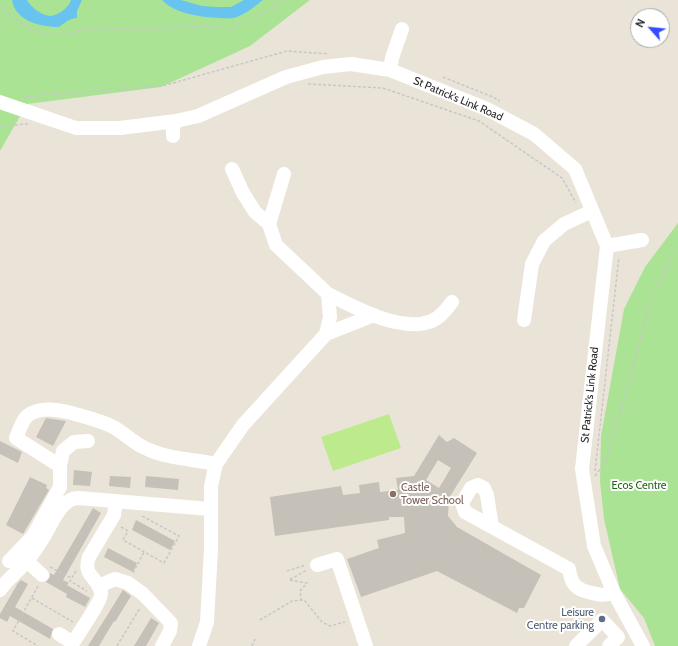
<!DOCTYPE html>
<html>
<head>
<meta charset="utf-8">
<style>
	body { margin:0 }
	#map { position:relative; width:678px; height:646px; overflow:hidden; background:#eae4d8; font-family:Cabin,sans-serif }
	canvas { display:block }
	.north { position:absolute; left:630px; top:8px; width:40px; height:40px; box-sizing:border-box; background:#fff; border:1px solid #a9a9a9; border-radius:50%; rotate:297deg; font-size:11px; font-weight:700; line-height:16px; text-align:center; color:#272727 }
	.north::after { content:''; display:block; margin:auto; width:14px; height:18px; background:#344efc; clip-path:polygon(50% 0,100% 100%,50% 72%,0 100%) }
</style>
</head>
<body>
<div id="map">
<canvas width="678" height="646"></canvas>
<div class="north">N</div>
</div>
<script>
const context = document.querySelector('canvas').getContext('2d');
context.lineJoin = 'round';
function fillPath(path, color) {
  context.fillStyle = color;
  context.fill(path, 'evenodd');
}
function strokePath(path, color, width, dash) {
  context.strokeStyle = color;
  context.lineWidth = width;
  context.lineCap = dash ? 'butt' : 'round';
  context.setLineDash(dash || []);
  context.stroke(path);
}
function write(font, color, halo, rows, align = 'center') {
  context.font = font + ' Cabin,sans-serif';
  context.lineWidth = 4;
  context.setLineDash([]);
  context.textBaseline = 'middle';
  context.strokeStyle = halo;
  context.fillStyle = color;
  for (const [text, x, y, turn = 0] of rows) {
    context.save();
    context.translate(x, y);
    context.rotate((+turn || 0) * Math.PI / 180);
    context.textAlign = isNaN(turn) ? turn : align;
    if (halo) context.strokeText(text, 0, 0);
    context.fillText(text, 0, 0);
    context.restore();
  }
}
const green = new Path2D(`
	M0,0H310L250,46L161,87L27,104L0,151Z
	M678,223V646H655L644,618L620,589L604,519L600,481L601,436L624,309L645,267Z`);
const pitch = new Path2D(`
	M389,414L401,448L333,471L321,437Z`);
const water = new Path2D(`
	M12,0H27C31,7 42,16 51,16C59,15 69,7 71,0H82L77,11V18C70,18 64,23 59,27C41,27 15,21 12,0Z
	M162,0H181L202,6L216,7H231L244,0H263C255,6 245,15 234,18C230,19 224,18 219,18C201,17 175,14 162,0Z`);
const building = new Path2D(`
	M46,418L66,421L53,446L36,437Z
	M439,435L447,442L454,438L477,453L449,498L448,516L457,527L541,575L524,608H519L517,613L437,571L361,597L347,559L379,548L377,540L405,533L404,517H389V520L275,536L270,497L341,486L343,495L360,493L359,485L379,482L380,492L398,490L396,478L414,476ZM438,460L451,468L439,488L426,480Z
	M0,441L22,452L18,463L0,454Z
	M74,470L92,472L90,486L73,485Z
	M110,476L131,477L130,488L109,486Z
	M146,476L179,479L178,490L145,487Z
	M30,477L47,485L46,488L49,490L23,534L6,525Z
	M93,508L101,513L63,580L69,583L67,585L90,598L85,607L66,597L67,594L46,582L50,577V573L54,575Z
	M136,520L175,541L170,550L132,530Z
	M108,548L137,563L133,572L104,557Z
	M21,580L28,584L15,607L53,629L50,639L10,616L7,622L0,618V614L18,583Z
	M123,590L131,596L115,622L114,621L99,646H88Z
	M151,618L159,623L154,632L146,646H134Z`);
const path = new Path2D(`
	M0,7L15,19L32,29L43,33L63,34L95,28L148,29L201,26L229,28L256,18L283,0
	M443,77L493,97L500,101
	M308,84L383,88L479,121L562,178L576,203
	M24,97L166,85L287,51L329,54
	M0,126L28,124
	M595,471L619,257
	M595,476L605,462L624,400L651,299L671,259L678,248
	M121,527L128,531L123,540L164,563L179,536L142,516
	M50,567L71,578
	M76,571L70,581L87,591
	M287,571L306,565
	M133,573L144,552
	M38,586L13,631L38,646
	M32,598L73,622
	M301,601L300,591L307,583L289,580L307,570
	M260,620L292,601L304,600L322,622L330,626L345,622
	M117,646L140,608
	M252,646L255,639`);
const minor = new Path2D(`
	M390,70L392,58L402,29
	M0,102L76,128H120L176,121L198,116L286,77L323,67L351,64L390,70L487,109L534,134L575,169L607,246L582,469L594,546L614,593L643,646
	M173,136V128L176,121
	M232,169L243,193L255,212L269,224
	M607,246L642,240
	M328,294C356,308 401,333 432,321C441,317 447,309 452,302
	M524,320L532,264L544,241L564,224L592,211
	M326,334L374,315
	M60,466L63,451L74,442L88,441
	M492,527L487,495L484,488L478,485L471,488L462,503L465,512L569,569C571,583 575,589 588,592C601,595 601,596 614,593
	M9,561L33,536L60,487V466L16,438C19,431 22,421 27,416C44,403 72,413 89,418C98,421 107,423 115,428C125,434 134,443 145,448C167,459 193,459 216,464
	M27,561L42,575
	M317,565L337,559L366,646
	M99,586L115,579L128,583L143,594L171,623L170,631L162,646
	M0,590C7,579 19,571 27,561C33,554 38,546 43,538C51,526 61,498 78,498L210,509
	M59,634L73,643
	M71,646C76,637 102,601 101,593C99,577 82,577 89,557L114,515L116,501
	M199,646L207,622L211,549V486L216,464L243,425L326,334L330,317L328,294L276,245L269,224L284,174
	M576,646L602,620L618,637L609,646`);
const markers = [
	[393,494,4,"#8d6e63"],
	[602,619,4,"#5c6f8a"]
];
const streetNames = [
	["St Patrick’s Link Road",458,99,23],
	["St Patrick’s Link Road",590,395,-84]
];
const parkNames = [
	["Ecos Centre",639,486]
];
const educationNames = [
	["Castle",401,488],
	["Tower School",401,501]
];
const serviceNames = [
	["Leisure",594,613],
	["Centre parking",594,626]
];
fillPath(green, '#aae393');
fillPath(pitch, '#beea8e');
fillPath(water, '#68c4ef');
fillPath(building, '#c5c0b8');
strokePath(path, '#c7c7c7', 1.5, [3, 2]);
strokePath(minor, '#fff', 14);
for (const [x, y, r, color] of markers) {
  const dot = new Path2D();
  dot.arc(x, y, r, 0, 2 * Math.PI);
  context.fillStyle = color;
  context.fill(dot);
  strokePath(dot, '#fff', 1.5);
}
write('11px', '#272727', '#fff', streetNames);
write('11px', '#236418', '#fff', parkNames);
write('11px', '#785e54', '#fff', educationNames, 'left');
write('11px', '#4e5e75', '#fff', serviceNames, 'right');
</script>
</body>
</html>
